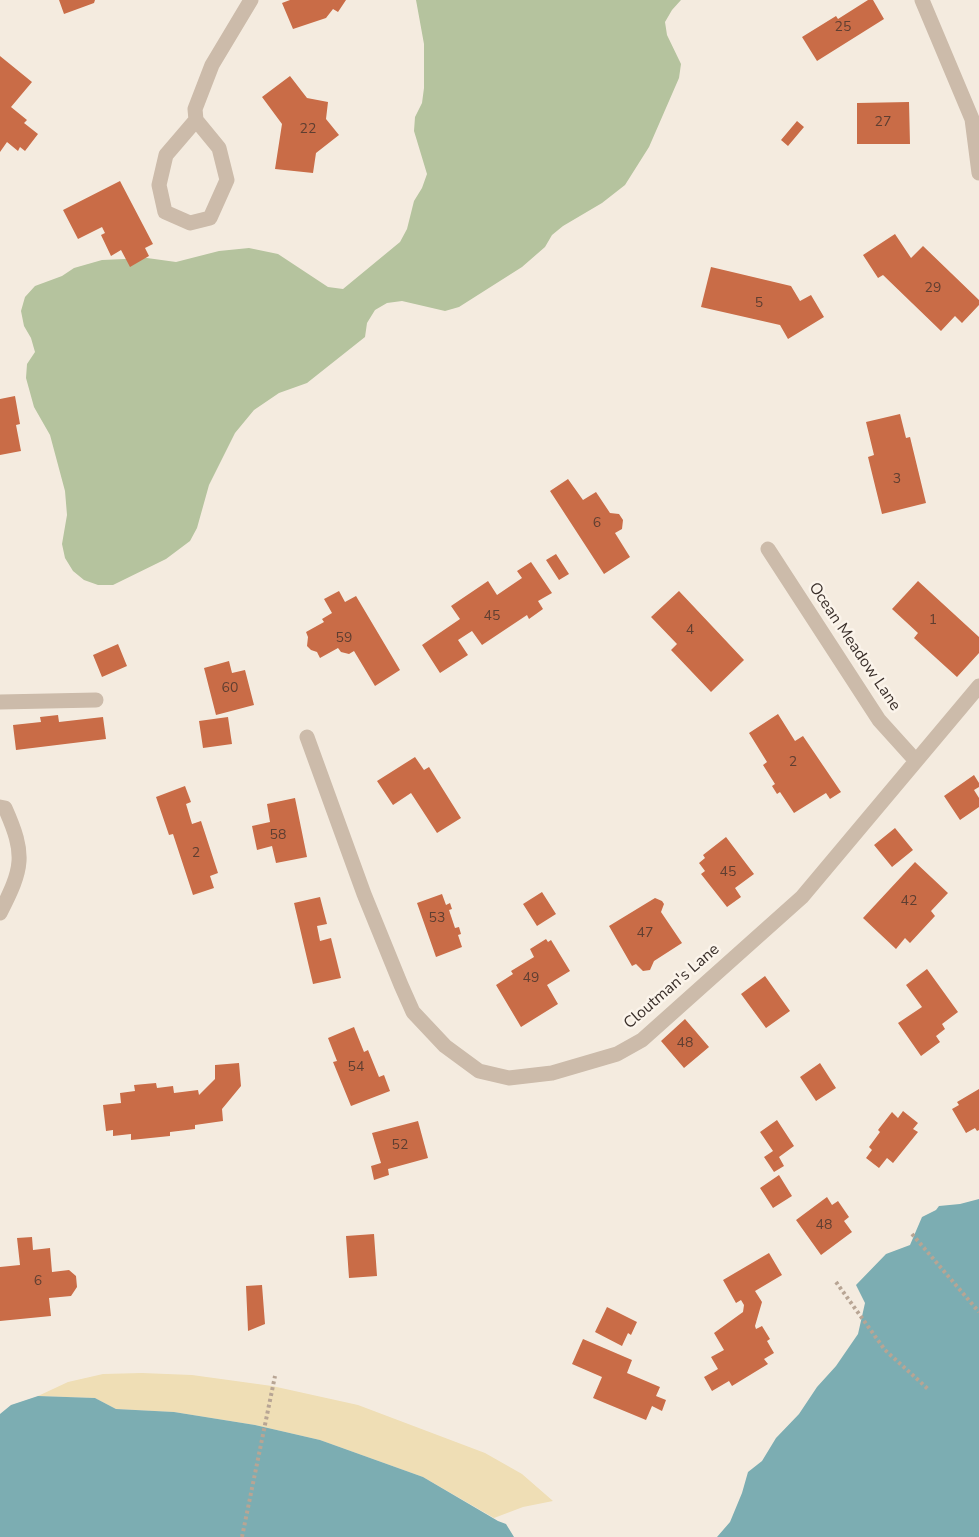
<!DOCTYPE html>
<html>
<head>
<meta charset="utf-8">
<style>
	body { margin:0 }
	canvas { display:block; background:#f4ebdf }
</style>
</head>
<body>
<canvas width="979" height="1537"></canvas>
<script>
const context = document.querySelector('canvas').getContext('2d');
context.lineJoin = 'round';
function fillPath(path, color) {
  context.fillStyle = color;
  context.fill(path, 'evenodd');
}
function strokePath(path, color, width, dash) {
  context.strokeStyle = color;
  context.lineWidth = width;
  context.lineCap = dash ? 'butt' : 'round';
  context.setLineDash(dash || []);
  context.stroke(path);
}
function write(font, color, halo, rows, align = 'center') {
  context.font = font + ' "Nunito Sans",sans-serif';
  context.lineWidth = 5;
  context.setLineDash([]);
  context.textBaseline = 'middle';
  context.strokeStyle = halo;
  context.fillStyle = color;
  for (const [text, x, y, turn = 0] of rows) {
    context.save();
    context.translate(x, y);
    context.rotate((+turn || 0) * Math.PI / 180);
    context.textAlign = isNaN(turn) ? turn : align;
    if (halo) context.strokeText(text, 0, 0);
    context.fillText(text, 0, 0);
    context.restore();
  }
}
const green = new Path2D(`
	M416,0H681L672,10L665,22L667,35L681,64L679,78L649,147L625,185L602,203L563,226L552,235L545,247L522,267L459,307L445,311L402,301L387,303L375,310L367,323L365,337L307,383L279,393L254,410L235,433L209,485L197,528L190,541L166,559L113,585H98L84,580L73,571L65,558L62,544L67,515L65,491L50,435L34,407L26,378L27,364L35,352L31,338L24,326L21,311L25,297L35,286L62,276L74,268L102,260L147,258L176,262L219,251L249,248L278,254L328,287L343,289L400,242L407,229L414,201L422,188L427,174L414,131L415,117L422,103L424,88V44Z`);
const sand = new Path2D(`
	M142,1373L192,1375L272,1386L358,1405L485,1453L522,1474L553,1501L523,1507L494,1518L423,1477L320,1440L255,1425L174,1412L116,1409L95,1398L38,1396L68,1382L103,1374Z`);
const water = new Path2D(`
	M979,1199V1537H717L730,1522L742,1493L748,1472L762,1461L776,1438L799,1414L817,1387L836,1366L858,1334L865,1303L856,1285L886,1254L910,1245L922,1217L936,1210L939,1206L960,1204Z
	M38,1396L95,1398L116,1409L174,1412L255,1425L320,1440L423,1477L498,1521L506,1524L514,1537H0V1414L11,1405Z`);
const building = new Path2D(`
	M59,0H95L94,3L64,14Z
	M290,0H346L338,12L333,9L326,18L293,29L282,3Z
	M868,0H873L884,19L817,61L802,37L836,16L838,19Z
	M0,56L32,82L11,107L27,120L24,123L38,134L25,151L20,147L18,151L7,142L0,152Z
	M290,76L307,98L328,102L326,119L339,135L316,153L313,173L275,169L282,124L262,97Z
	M909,102L910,144H857V103Z
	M797,121L804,127L788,146L781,140Z
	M120,181L153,244L145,248L149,256L130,267L121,250L111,256L101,235L105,233L102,227L78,239L63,210Z
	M895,234L911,258L923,246L979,300V305L962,323L955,316L941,331L883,275L878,278L863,255Z
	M711,267L791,286L800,301L811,295L824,317L788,339L780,325L701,307Z
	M15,396L20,424L16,425L21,451L0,455V399Z
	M900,414L906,438L910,437L926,503L882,514L868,457L874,455L866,422Z
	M568,479L583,500L596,492L610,513L619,514L623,520L622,529L615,533L630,557L604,574L550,491Z
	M556,554L569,574L559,580L546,560Z
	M531,562L552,593L538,601L543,609L529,619L527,615L482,645L472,631L458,640L468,655L440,673L422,645L460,619L451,606L488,581L497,595L522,578L517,571Z
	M918,581L979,637V653L957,677L914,638L918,633L892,609Z
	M339,591L345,602L356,596L400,670L375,686L354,651L349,654L341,652L338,648L320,658L317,652L311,650L307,646L308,637L306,632L324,622L322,619L332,613L324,599Z
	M679,591L744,660L711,692L671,650L677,644L651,617Z
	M118,644L127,666L102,677L93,655Z
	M229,661L232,673L245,670L254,705L216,715L204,668Z
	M778,714L795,741L803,736L841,792L830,799L826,793L794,813L780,792L777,794L772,786L775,784L763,765L767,762L749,733Z
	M58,715L59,722L103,717L106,739L16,750L13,725L41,722L40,717Z
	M228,717L232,744L203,748L199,721Z
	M415,757L424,770L429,767L461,818L437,833L411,793L393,805L377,781Z
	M974,775L979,783V787L974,790L979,798V807L960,820L944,796Z
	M185,786L191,802L186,804L192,824L201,821L218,873L210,876L214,888L193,895L173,834L169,835L156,797Z
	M295,798L307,857L276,863L272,846L257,850L252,826L270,822L267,804Z
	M895,828L913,850L892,867L874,845Z
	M726,837L754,874L735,888L741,897L727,907L701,874L705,871L699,863L705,858L703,855Z
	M915,862L948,893L931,911L935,916L910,943L905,938L896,949L863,918Z
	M542,892L556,914L537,926L523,904Z
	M442,894L446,905L450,903L452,909L449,910L455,928L459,927L461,934L458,935L462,947L436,957L417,903Z
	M320,897L327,924L317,926L320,941L331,938L341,978L313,984L294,903Z
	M655,898L662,901L664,904L661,912L682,943L654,961L650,970L643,971L636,964L632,966L609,926Z
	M546,939L548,942L551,940L570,971L547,985L558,1004L521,1027L496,985L513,974L511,971L534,957L530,949Z
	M927,969L958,1012L942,1024L945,1029L936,1036L940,1042L921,1056L898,1023L922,1007L906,985Z
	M765,976L790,1011L766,1028L741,994Z
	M685,1019L709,1047L684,1068L661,1041Z
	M354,1027L364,1052L368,1050L379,1077L384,1075L390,1091L351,1106L333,1062L337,1061L328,1038Z
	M239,1063L241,1086L222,1109L223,1121L195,1125V1129L170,1132V1136L131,1140V1134L113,1136V1130L106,1131L103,1105L121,1103L120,1093L135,1091L134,1085L156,1083L157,1088L173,1086L174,1093L198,1090L199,1095L215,1079V1065Z
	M820,1063L836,1088L816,1101L800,1077Z
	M979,1089V1130L977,1131L975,1128L966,1133L952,1109L959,1105L957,1102Z
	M903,1111L918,1123L913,1129L918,1132L893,1163L887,1158L879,1168L866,1158L872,1150L869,1147L880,1132L878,1130L892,1112L898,1118Z
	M777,1120L794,1146L779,1157L784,1166L774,1172L764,1157L773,1151L760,1132Z
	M418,1121L428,1158L388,1169L389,1175L374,1180L371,1166L381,1163L372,1133Z
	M779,1175L792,1196L773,1208L760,1188Z
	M827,1197L832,1205L838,1201L849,1217L844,1221L852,1232L821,1255L796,1220Z
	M374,1234L377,1276L349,1278L346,1236Z
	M32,1237L33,1250L50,1248L52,1272L69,1270L76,1276L77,1287L71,1296L49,1298L51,1316L0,1321V1267L20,1265L17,1238Z
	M769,1253L782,1275L755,1291L762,1302L755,1326L756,1329L762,1326L770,1339L767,1341L774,1353L764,1359L768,1364L732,1386L729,1381L712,1391L704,1377L718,1369L711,1357L724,1350L714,1333L743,1312L744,1305L741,1300L736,1303L723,1280Z
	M262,1285L265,1324L248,1331L246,1286Z
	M607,1307L637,1322L631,1335L628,1333L622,1346L595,1332Z
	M583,1339L632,1360L627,1373L660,1387L656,1396L666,1400L662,1411L652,1406L646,1420L593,1398L602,1377L572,1364Z`);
const path = new Path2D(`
	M912,1234L979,1312
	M836,1282L885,1350L928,1389
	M242,1537L275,1376`);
const minor = new Path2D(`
	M922,0L972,119L979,173
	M196,120L166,155L159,185L165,212L190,223L210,218L227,180L219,148L196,120L195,109L212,65L251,0
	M768,549L879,720L916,761
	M0,702L96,700
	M307,737L364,894L401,985L413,1012L445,1046L479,1071L509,1078L552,1073L617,1054L642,1040L802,897L979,686
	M0,807L5,808C26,855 23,868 0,913`);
const numberNames = [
	["25",843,28],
	["27",883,123],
	["22",308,130],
	["29",933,289],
	["5",759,304],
	["3",897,480],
	["6",597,524],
	["45",492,617],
	["1",933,621],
	["4",690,631],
	["59",344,639],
	["60",230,689],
	["2",793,763],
	["58",278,836],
	["2",196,854],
	["45",728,873],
	["42",909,902],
	["53",437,919],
	["47",645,934],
	["49",531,979],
	["48",685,1044],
	["54",356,1068],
	["52",400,1146],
	["48",824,1226],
	["6",38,1282]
];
const streetNames = [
	["Ocean Meadow Lane",854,647,56],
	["Cloutman's Lane",672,987,-41]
];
fillPath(green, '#b5c39e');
fillPath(sand, '#efdeb5');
fillPath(water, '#7cadb2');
fillPath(building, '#c96c47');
strokePath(path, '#b8a594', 4, [3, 3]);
strokePath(minor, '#cba', 15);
write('14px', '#5e3e31', null, numberNames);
write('16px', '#3a2f2a', '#fbf4eb', streetNames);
</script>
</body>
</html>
